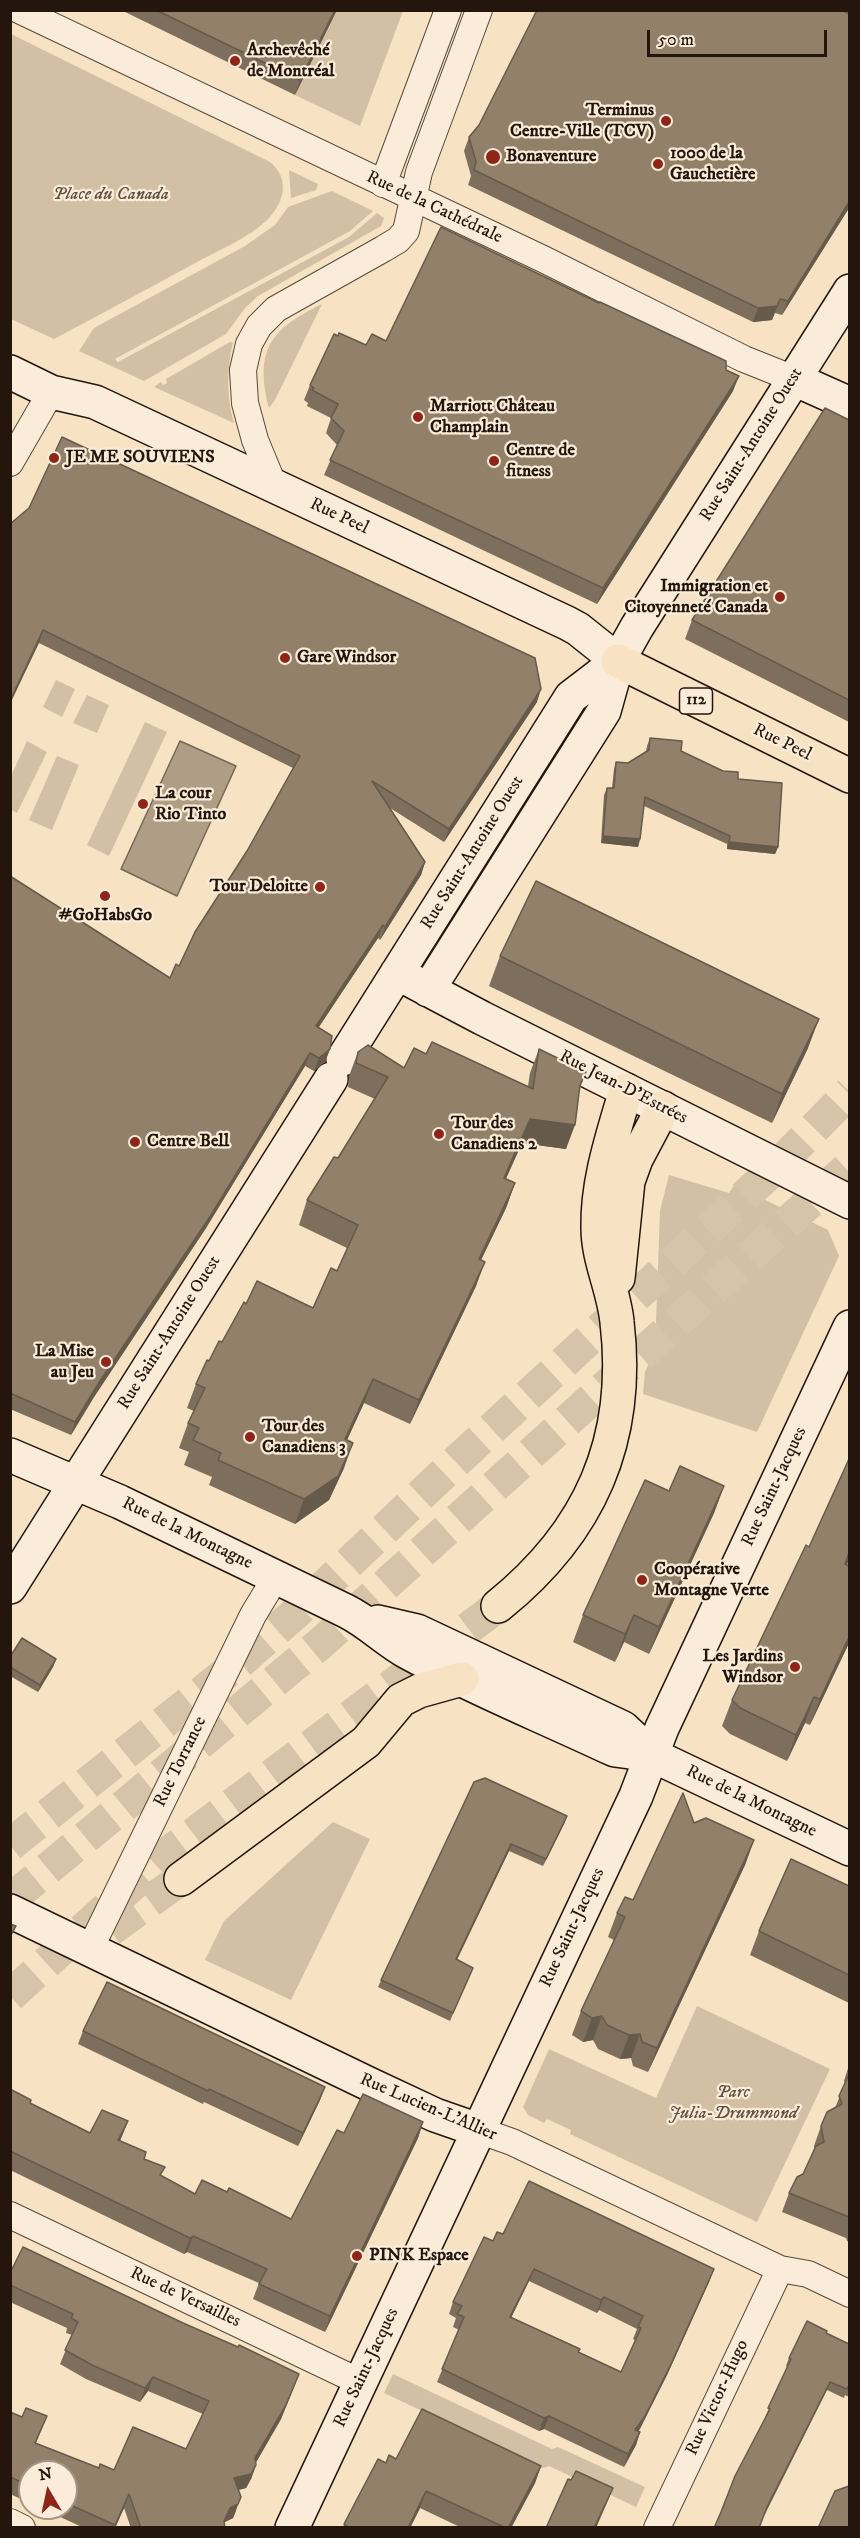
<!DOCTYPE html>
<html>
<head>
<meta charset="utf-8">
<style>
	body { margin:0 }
	#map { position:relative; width:860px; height:2538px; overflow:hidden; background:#f7e2c3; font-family:"IM FELL DW Pica",serif }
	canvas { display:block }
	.frame { position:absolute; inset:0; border:12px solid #24160c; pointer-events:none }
	.north { position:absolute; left:18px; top:2460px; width:60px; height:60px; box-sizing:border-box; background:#faecd8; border:2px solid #a49686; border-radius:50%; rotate:351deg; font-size:16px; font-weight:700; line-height:24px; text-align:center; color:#24160c }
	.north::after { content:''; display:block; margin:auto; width:21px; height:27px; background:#8f2418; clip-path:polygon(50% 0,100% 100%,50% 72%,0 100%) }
	.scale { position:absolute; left:647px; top:30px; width:180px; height:27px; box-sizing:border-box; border:3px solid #24160c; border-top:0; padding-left:8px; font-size:18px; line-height:21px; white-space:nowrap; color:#24160c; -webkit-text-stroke:4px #faecd8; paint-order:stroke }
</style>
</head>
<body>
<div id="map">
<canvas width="860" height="2538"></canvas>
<div class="frame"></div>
<div class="north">N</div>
<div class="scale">50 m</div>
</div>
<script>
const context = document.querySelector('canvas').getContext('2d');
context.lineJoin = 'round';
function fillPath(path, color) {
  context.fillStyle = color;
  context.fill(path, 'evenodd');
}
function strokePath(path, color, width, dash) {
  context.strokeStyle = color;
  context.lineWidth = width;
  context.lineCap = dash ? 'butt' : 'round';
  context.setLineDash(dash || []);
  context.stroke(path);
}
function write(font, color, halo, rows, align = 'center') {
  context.font = font + ' "IM FELL DW Pica",serif';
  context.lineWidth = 4.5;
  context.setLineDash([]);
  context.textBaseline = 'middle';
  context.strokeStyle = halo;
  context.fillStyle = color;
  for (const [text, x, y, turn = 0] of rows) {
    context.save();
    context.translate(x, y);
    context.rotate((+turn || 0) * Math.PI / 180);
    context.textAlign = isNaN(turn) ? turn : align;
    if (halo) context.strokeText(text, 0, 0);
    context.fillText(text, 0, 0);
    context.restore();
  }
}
const green = new Path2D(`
	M337,11H403L360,126L295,95Z
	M11,34L270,162C291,179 284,204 266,221C248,238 221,249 199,261C151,287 103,313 54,339L11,319Z
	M289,170L318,184L316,190L291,198Z
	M332,191L373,211L350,231L115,359L118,362L349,237L377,213L384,218L381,226L258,296L245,308L226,334L144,381L79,351L94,328L245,246L275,225L288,207Z
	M322,304L275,400L269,408C254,349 271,329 322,304Z
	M230,342H233C227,369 226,397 234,423L154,387L161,382L163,385L167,383L166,379Z
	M56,680L75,689L62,717L43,707Z
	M87,695L109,705L97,733L73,723Z
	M145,722L167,732L109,856L87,845Z
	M27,741L47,752L17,813L11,810V776Z
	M57,756L79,765L52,830L29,820Z
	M669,1175L729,1193L734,1185L828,1230L839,1256L757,1432L643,1394L645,1372L655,1350L660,1211Z
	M333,1822L370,1839L291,2000L205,1960L224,1921Z
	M697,2006L830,2069L757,2222L570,2134L571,2130L547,2119L544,2123L528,2115L523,2107L549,2049L656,2098Z
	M393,2374L552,2449L558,2447L645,2487L636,2507L549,2466L543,2468L384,2393Z`);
const water = new Path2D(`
	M180,741L236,766L177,896L121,869Z`);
const highwayTunnel = new Path2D(`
	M10,1845L241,1661L299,1610L460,1458L774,1169L850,1092
	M10,1900L321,1643L850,1166
	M110,1930L181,1879
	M10,1996L164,1856L498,1606`);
const street = new Path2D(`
	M19,10L543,259L744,359L794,379
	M383,184L448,10
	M10,463L51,392
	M274,486L255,440L245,403L243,370L249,344L259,326L276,309L383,249L398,240L406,231L419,172L479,10
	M90,1949L253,1615L276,1577
	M478,2130L512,2142L780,2269L808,2274L850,2294
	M10,2215L360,2382
	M10,2522L22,2528
	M657,2528L780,2269`);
const secondary = new Path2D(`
	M10,372L51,392L95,402L567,623L578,629L618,661
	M794,379L850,404
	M397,973L482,1018L850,1202
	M428,990L604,711L618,661L637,627L850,291
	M343,1059L571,697L618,661
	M10,1455L120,1502L346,1611C368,1622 386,1640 407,1652C471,1687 540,1715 606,1746L615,1750L652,1755L850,1849
	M10,1587L331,1079
	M378,1622L417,1631L623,1728L652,1755
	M10,1911L371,2085L435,2115L478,2130
	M292,2528L636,1796L662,1728L850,1327`);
const primary = new Path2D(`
	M618,661L850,776`);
const highway = new Path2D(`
	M618,1278L628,1181L636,1159L663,1108
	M498,1606C590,1532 631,1440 617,1322C614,1290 598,1260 598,1228C597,1181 613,1135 626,1090
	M181,1879L366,1742L401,1700L419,1691L462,1679`);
const wall = new Path2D(`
	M121,10H337L295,95Z
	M479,125L849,208L782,315L775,313L772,320L753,322L468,185L471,176L464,151L469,137Z
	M338,336L366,345L386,341L726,370L733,391L597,604L324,475L337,445L326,433L331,418L307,406L308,403L304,400L310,385Z
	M849,420V722L685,639L692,620Z
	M10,524L537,702L444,842L390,808L425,862L421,875L380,940L378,938L318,1028L330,1049L325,1062L314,1071L305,1066L206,1228L94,1397L71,1435L10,1409V876L170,978L179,966L247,851L293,768L39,643Z
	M650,738L681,751L738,779L778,847L775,854L727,849V844L644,806L640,839L638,847L601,843L604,795L607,788H612L614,769L616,762L628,763L646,751L647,746Z
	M500,956L808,1048L772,1123L489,986Z
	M539,1049L586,1072L579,1091L566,1149L522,1143L506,1179L515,1183L506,1208L481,1260L476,1286L410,1424L364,1403L347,1440L344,1468L329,1500L295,1524L209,1485L212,1477L184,1465L189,1452L179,1448L188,1423L194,1411L187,1408L196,1384L246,1304L313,1308L337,1271L347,1248L299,1225L307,1200L338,1158L375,1099L348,1087L349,1076L358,1052L404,1068L426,1054L528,1086L530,1073Z
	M724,1486L714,1513L649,1654L624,1642L615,1662L573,1642L583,1615L669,1491Z
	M849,1560L847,1565L849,1643L810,1725L805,1723L787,1761L730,1734L722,1726L732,1700Z
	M10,1657L56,1659L53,1667L38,1692L10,1676Z
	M474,1782L567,1816L564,1824L543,1866L509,1851L457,1960L473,1968L450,2021L378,1987Z
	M694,1823L754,1840L745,1865L648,2072L633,2066L631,2058L620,2059L598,2049L593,2040L583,2042L572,2035L581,2011L614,1940L608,1937L617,1913L633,1900Z
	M849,1886V2003L750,1955L759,1931Z
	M83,2031L325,2087L320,2100L298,2146L204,2102L203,2104L78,2044Z
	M849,2065V2242L847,2241L846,2238L782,2212L789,2193L803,2174L814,2149V2146L821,2126L835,2108L845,2083L844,2081Z
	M10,2089L30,2103L90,2133L128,2121L120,2141L144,2159L162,2176L195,2194L227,2192L291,2219L344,2133L423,2122L418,2138L325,2332L253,2299L259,2283L187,2252L184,2254L10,2170Z
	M503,2234L714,2269L709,2282L667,2375L638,2431L640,2432L636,2445L624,2467L544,2429L539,2431L437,2382L459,2330L453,2327L456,2318L449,2314L453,2302L493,2241ZM529,2281L597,2313L599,2310L637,2329L633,2339L635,2340L621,2372L579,2352L511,2318Z
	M10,2273L183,2323L299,2374L281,2419L256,2462V2465L251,2479L246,2488L239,2490L236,2511L233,2518L225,2522V2528H131L124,2508L115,2528H84L41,2508H66V2472H30V2503L10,2494V2412L22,2417L47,2416L36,2443L99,2468L114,2470L186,2449L203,2414L148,2391L140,2402L86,2379L60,2364L72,2335L66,2333L67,2328L10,2302Z
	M826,2333L849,2344V2397L845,2395L844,2398L827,2390L765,2417L788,2367L786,2366L789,2358Z
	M396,2459L541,2466L535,2483L511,2528H462L420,2508L410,2528H343L344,2524L386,2463Z`);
const shadedWall = new Path2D(`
	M335,10H337L295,95L300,80Z
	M849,202V208L782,315L788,301Z
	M780,299L772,320L753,322L758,308Z
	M739,376L733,391L597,604L603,588Z
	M43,630L39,643L10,704V701Z
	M541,689L537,702L444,842L449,829Z
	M603,836L640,839L638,847L601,843Z
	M729,842L778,847L775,854L727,849Z
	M425,862L421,875L380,940L385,927Z
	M383,925L378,938L311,1039L316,1026Z
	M819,1019L808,1048L772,1123L782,1094Z
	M330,1049L325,1062L314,1071L319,1058Z
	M310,1053L305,1066L206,1228L94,1397L71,1435L75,1422L98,1384Z
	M530,1119L575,1125L566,1149L522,1143L495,1202L504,1178Z
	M515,1183L506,1208L470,1283L479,1259Z
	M485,1262L476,1286L410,1424L419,1400Z
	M373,1379L364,1403L336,1464L345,1439Z
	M353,1443L344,1468L329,1500L295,1524L304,1499Z
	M724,1486L714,1513L649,1654L659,1627Z
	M849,1553V1560L835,1590L845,1564Z
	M634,1615L624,1642L615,1662L625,1634Z
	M849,1637V1643L810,1725L820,1699Z
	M56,1659L53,1667L38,1692L40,1685Z
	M814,1697L805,1723L787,1761L796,1735Z
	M567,1816L564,1824L543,1866L546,1859Z
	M754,1840L745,1865L648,2072L657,2048Z
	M511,1844L509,1851L453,1967L456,1959Z
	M602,2016L593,2040L583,2042L592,2018Z
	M640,2034L631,2058L620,2059L629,2035Z
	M325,2087L320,2100L298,2146L303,2133Z
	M128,2121L122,2136L112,2155L118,2140Z
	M423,2122L418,2138L325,2332L330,2316Z
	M193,2236L187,2252L184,2254L190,2238Z
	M534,2269L529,2281L505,2330L510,2317Z
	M714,2269L709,2282L667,2375L640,2429L630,2443L635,2430Z
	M604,2297L599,2310L597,2313L601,2300Z
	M299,2374L281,2419L250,2473L255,2458Z
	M153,2377L148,2391L140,2402L145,2388Z
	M830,2382L827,2390L764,2516L767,2507Z
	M549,2416L544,2429L539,2431L544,2418Z
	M640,2432L636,2445L624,2467L628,2454Z
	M256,2465L251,2479L246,2488L229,2492L234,2478Z
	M541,2466L535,2483L511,2528H508Z
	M613,2488L606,2505L596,2528H594Z
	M426,2491L420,2508L410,2528H408Z
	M129,2494L124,2508L115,2528H114Z
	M241,2497L233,2518L225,2522L222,2528L230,2508Z`);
const building = new Path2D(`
	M156,10H335L300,80Z
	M537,10H842L849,14V202L788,301L780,299L777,306L758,308L474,170L476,162L469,137L479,125Z
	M441,227L599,303L600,302L726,361V370L739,376L603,588L330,460L344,431L331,418L338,404L312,390L314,388L310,385L334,334L338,336L339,333L366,345L372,334L386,341Z
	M825,408L849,420V700L692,620Z
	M62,437L535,658L541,689L449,829L372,781L425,862L385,927L383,925L316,1026L332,1036L330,1049L319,1058L310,1053L211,1215L98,1384L75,1422L10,1393V876L170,978L176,964L179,966L195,932L247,851L300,756L43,630L10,701V524L29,508Z
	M650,738L682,741L681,751L723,771L738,772V779L782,783L778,847L729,842L730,836L645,797L640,839L603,836L607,788H614L616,762L628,763L649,750Z
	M536,881L819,1019L782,1094L500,956Z
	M432,1042L533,1089L539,1049L586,1072L580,1085L575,1125L530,1119L504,1178L515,1183L479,1259L485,1262L419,1400L373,1379L345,1439L353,1443L338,1476L304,1499L218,1460L221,1453L193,1440L199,1428L188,1423L205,1388L196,1384L207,1360L209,1361L219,1341L222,1342L244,1302L246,1304L257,1281L313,1308L331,1268L337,1271L358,1225L307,1200L334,1157L338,1158L388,1077L356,1063L358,1052L368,1045L404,1068L414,1048L426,1054Z
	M849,1459V1553L845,1564L849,1566V1637L820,1699L814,1697L796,1735L740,1708L732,1700L806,1545L809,1547Z
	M680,1466L724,1486L659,1627L634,1615L625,1634L583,1615L645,1480L669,1491Z
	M22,1638L56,1659L40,1685L10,1667V1657Z
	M485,1778L567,1816L546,1859L511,1844L456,1959L473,1968L453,2013L381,1980L474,1782Z
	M683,1793L694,1823L706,1818L754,1840L657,2048L642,2042L640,2034L629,2035L607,2025L602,2016L592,2018L581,2011L625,1917L617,1913L625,1897L633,1900Z
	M791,1859L849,1886V1975L759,1931Z
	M10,1924L16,1926L10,1937Z
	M107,1982L325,2087L303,2133L209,2089L208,2091L83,2031Z
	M849,2074V2217L789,2193L797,2177L803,2174L816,2146L824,2142L821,2126L827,2112L842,2104L839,2096Z
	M10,2089L31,2100L30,2103L90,2133L102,2110L128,2121L118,2140L146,2152L144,2159L165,2167L160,2175L195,2194L202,2180L227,2192L229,2188L291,2219L337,2130L344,2133L363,2094L423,2122L330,2316L259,2284L267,2269L193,2236L190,2238L10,2151Z
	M529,2181L714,2269L672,2362L645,2416L635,2430L640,2432L628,2454L549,2416L544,2418L442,2369L464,2317L457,2314L462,2306L453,2302L484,2237L493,2241L497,2232L503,2234ZM534,2269L601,2300L604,2297L643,2316L638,2327L641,2328L621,2372L578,2352L580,2349L510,2317Z
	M23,2247L183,2323L238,2347L239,2345L299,2374L286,2405L255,2458L256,2465L251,2474L234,2478L241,2497L238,2504L230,2508L224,2521L225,2528H141L129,2494L115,2525L66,2503V2472H30V2486L10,2477V2412L22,2417L26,2408L47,2416L35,2443L99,2468L100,2464L114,2470L133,2427L186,2449L209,2401L153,2377L145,2388L92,2365L65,2350L78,2322L71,2318L73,2314L10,2285V2273Z
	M807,2321L827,2331L826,2333L849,2344V2387H848L847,2389L830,2382L767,2507L759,2528H714L721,2512L735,2476L770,2409L768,2408L791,2359L789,2358Z
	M422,2409L541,2466L508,2528H506L426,2491L408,2528H350L344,2524L378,2459L386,2463L389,2455L396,2459Z
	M576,2471L613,2488L594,2528H546L568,2479L571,2480Z
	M849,2486V2528H818L835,2491Z`);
const markers = [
	[235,61,6,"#8f2418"],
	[666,121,6,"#8f2418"],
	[493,157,8,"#8f2418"],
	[658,164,6,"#8f2418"],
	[418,417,6,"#8f2418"],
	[54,458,6,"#8f2418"],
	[494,461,6,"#8f2418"],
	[780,597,6,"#8f2418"],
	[285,658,6,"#8f2418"],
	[143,804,6,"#8f2418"],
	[320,887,6,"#8f2418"],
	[105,896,6,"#8f2418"],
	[439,1134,6,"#8f2418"],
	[135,1142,6,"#8f2418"],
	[106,1362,6,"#8f2418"],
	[250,1437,6,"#8f2418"],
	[642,1580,6,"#8f2418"],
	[795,1667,6,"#8f2418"],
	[357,2256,6,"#8f2418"]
];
const shields = [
	[696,701,33]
];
const shieldNames = [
	["112",696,701]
];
const poiNames = [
	["Archevêché",247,51],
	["de Montréal",247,72],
	["Terminus",654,111,"right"],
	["Centre-Ville (TCV)",654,132,"right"],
	["1000 de la",670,154],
	["Gauchetière",670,175],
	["Bonaventure",506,157],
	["Marriott Château",430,407],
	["Champlain",430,428],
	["Centre de",506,451],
	["fitness",506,472],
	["JE ME SOUVIENS",66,458],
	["Immigration et",768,587,"right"],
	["Citoyenneté Canada",768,608,"right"],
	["Gare Windsor",297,658],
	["La cour",155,794],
	["Rio Tinto",155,815],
	["Tour Deloitte",308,887,"right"],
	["#GoHabsGo",105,916,"center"],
	["Tour des",451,1124],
	["Canadiens 2",451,1145],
	["Centre Bell",147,1142],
	["La Mise",94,1352,"right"],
	["au Jeu",94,1373,"right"],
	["Tour des",262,1427],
	["Canadiens 3",262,1448],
	["Coopérative",654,1570],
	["Montagne Verte",654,1591],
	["Les Jardins",783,1657,"right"],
	["Windsor",783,1678,"right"],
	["PINK Espace",369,2256]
];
const parkNames = [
	["Place du Canada",111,195],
	["Parc",733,2093],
	["Julia-Drummond",733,2114]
];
const streetNames = [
	["Rue de la Cathédrale",434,208,25],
	["Rue Saint-Antoine Ouest",752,445,-58],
	["Rue Peel",339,517,25],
	["Rue Peel",782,743,26],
	["Rue Saint-Antoine Ouest",473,853,-58],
	["Rue Jean-D'Estrées",623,1088,27],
	["Rue Saint-Antoine Ouest",170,1333,-58],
	["Rue Saint-Jacques",775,1487,-65],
	["Rue de la Montagne",187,1534,26],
	["Rue Torrance",181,1762,-64],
	["Rue de la Montagne",751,1802,26],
	["Rue Saint-Jacques",573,1928,-65],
	["Rue Lucien-L'Allier",428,2108,23],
	["Rue de Versailles",185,2298,25],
	["Rue Saint-Jacques",367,2368,-65],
	["Rue Victor-Hugo",718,2398,-65]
];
fillPath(green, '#d3bfa4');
fillPath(water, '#af9d85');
strokePath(water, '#776755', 1.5);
strokePath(highwayTunnel, '#d7c3a8', 33, [33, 16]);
strokePath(street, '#59493a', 28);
strokePath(secondary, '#24160c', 36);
strokePath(primary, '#24160c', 36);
strokePath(highway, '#24160c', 36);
strokePath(street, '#faecd8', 26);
strokePath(secondary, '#faecd8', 33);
strokePath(primary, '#f7e2c3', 33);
strokePath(highway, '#f7e2c3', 33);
fillPath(wall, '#7e6e5c');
fillPath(shadedWall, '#665a4b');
fillPath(building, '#92806b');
strokePath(building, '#665a4b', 1.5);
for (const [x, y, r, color] of markers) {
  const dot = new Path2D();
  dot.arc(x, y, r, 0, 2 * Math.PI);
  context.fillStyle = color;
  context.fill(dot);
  strokePath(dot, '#faecd8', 2);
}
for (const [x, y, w] of shields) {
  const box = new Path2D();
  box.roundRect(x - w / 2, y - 13, w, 26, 4.5);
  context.fillStyle = '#faecd8';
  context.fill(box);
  strokePath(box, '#24160c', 1.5);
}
write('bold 16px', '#24160c', null, shieldNames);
write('bold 18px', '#24160c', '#faecd8', poiNames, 'left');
write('italic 18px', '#615141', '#faecd8', parkNames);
write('18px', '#24160c', '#faecd8', streetNames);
</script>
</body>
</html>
